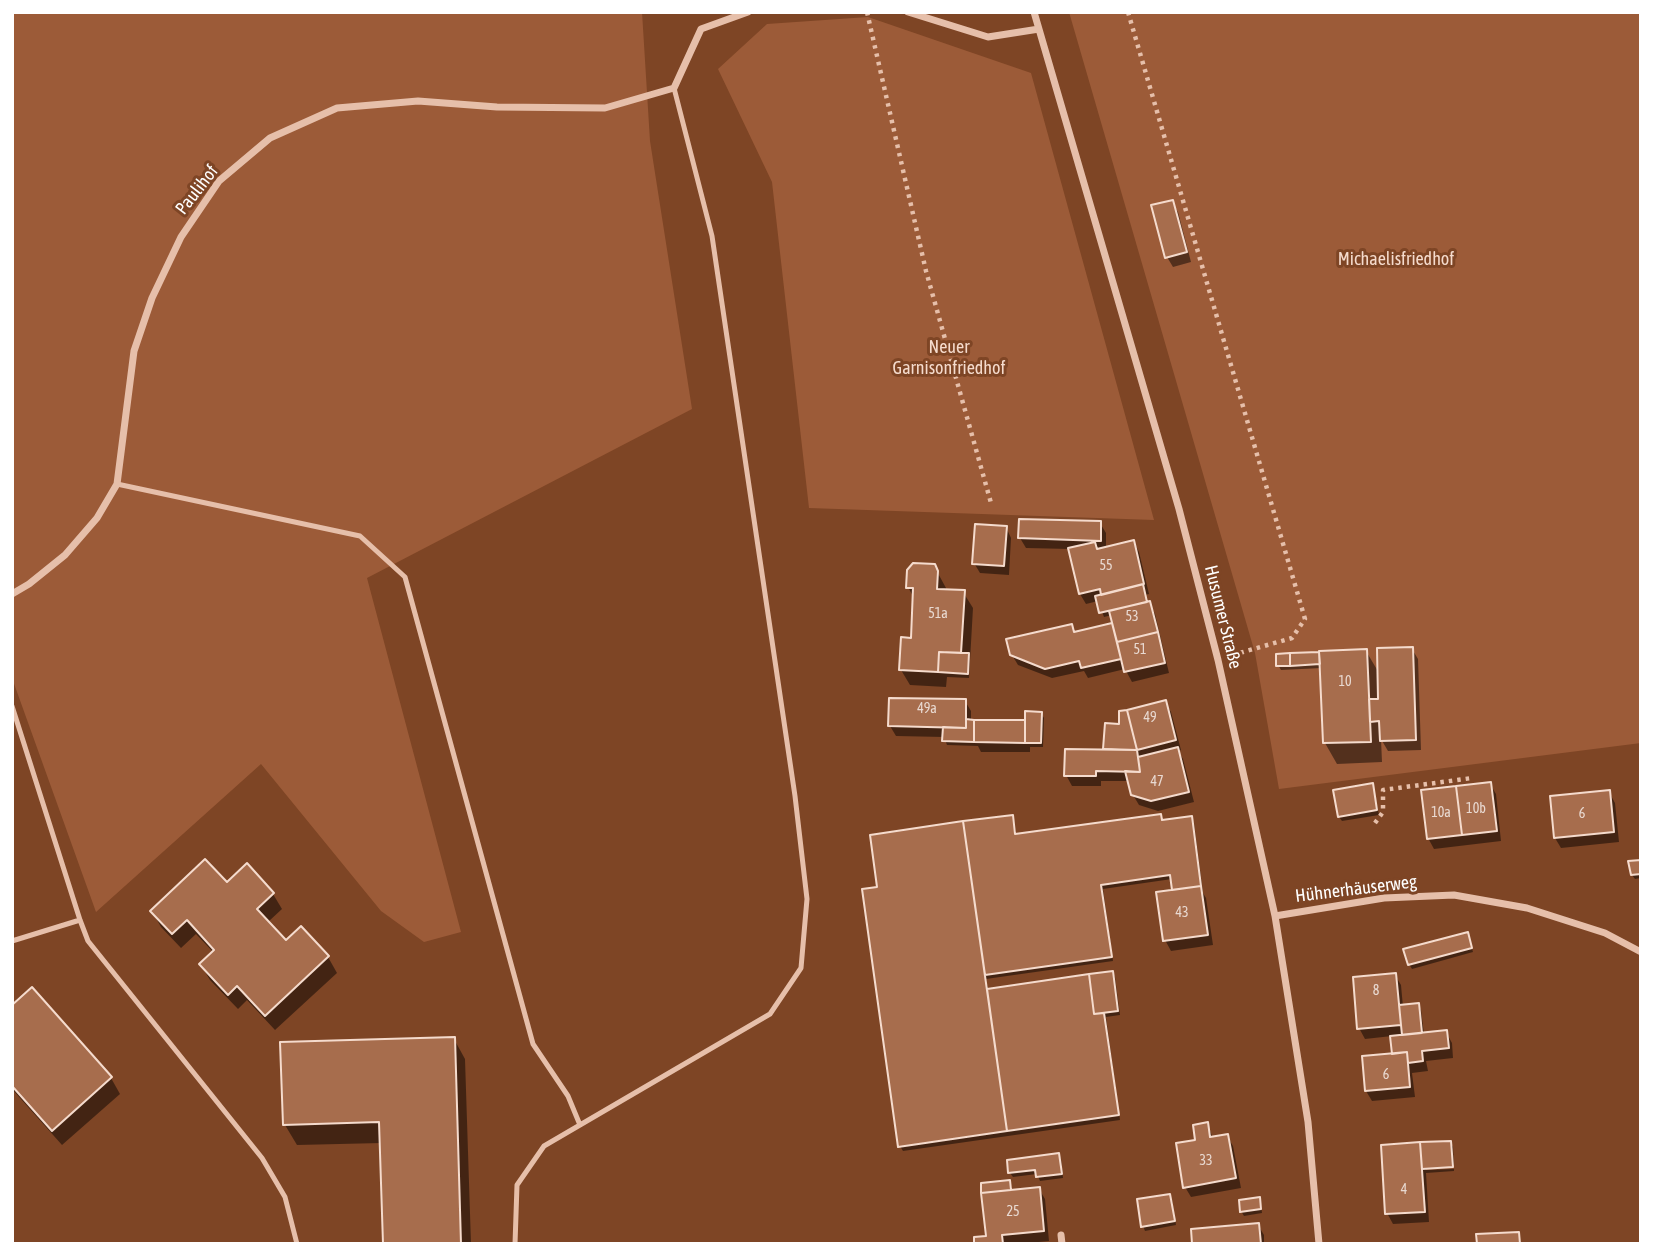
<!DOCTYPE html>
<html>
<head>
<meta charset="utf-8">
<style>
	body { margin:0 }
	#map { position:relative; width:1653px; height:1256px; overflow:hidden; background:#7e4525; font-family:"Asap Condensed",sans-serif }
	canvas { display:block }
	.frame { position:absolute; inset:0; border:14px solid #fff; pointer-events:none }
</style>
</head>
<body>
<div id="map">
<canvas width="1653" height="1256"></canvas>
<div class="frame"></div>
</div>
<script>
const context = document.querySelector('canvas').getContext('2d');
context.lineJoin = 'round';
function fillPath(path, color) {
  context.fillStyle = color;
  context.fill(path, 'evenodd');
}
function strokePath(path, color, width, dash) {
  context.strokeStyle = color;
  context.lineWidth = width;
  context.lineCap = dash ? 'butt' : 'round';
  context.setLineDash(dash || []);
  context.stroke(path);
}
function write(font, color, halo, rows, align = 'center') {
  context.font = font + ' "Asap Condensed",sans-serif';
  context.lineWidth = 6;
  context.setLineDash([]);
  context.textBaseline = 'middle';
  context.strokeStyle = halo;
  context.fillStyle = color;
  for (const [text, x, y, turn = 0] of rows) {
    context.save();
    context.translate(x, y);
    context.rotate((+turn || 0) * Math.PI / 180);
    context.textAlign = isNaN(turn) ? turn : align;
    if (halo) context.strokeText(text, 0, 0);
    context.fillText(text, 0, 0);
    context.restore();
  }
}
const green = new Path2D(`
	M12,12H642L650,141L692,409L367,578L461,932L424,942L381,911L261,764L96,912L12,678Z
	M1069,12H1641V743L1279,789L1255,653Z
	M868,17L1031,73L1154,520L809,508L772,182L718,69L767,24Z`);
const shadow = new Path2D(`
	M1172,202L1178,212L1191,262L1173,267L1167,257Z
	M1100,523L1106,533V548L1134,542L1139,552L1149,594L1145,595L1147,604L1149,603L1155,614L1169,673L1132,682L1125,669L1088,678L1084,671L1052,678L1018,665L1012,655L1071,626L1076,634L1115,625L1112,615L1104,617L1098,601L1086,604L1080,594L1070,549L1026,548L1020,538Z
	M1006,527L1011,538L1009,575L980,573L974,563Z
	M934,566L946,588V591L963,592L973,608L969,678L947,677L946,687L910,685L901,670L913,639L914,598L908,587Z
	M1412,649L1418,659L1421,750L1388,751L1381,739L1382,762L1337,764L1325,743L1322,668L1281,670L1278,665L1366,651L1379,673Z
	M965,701L971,711V721L1026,722L1041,713L1044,718L1043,747H1030V752H981L978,746L947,745L944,737L896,736L890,726Z
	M1165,702L1171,712L1181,750L1178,751L1183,759L1194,802L1158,811L1139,805L1133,795L1129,781H1101V786H1072L1066,775L1104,751L1107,725H1121Z
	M1490,784L1496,794L1501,841L1434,849L1428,838Z
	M1372,785L1374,790L1379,815L1342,821L1339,817Z
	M1609,792L1615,803L1619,842L1561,848L1555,838Z
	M1160,816L1162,820L1191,818L1194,823L1203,893L1206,898L1213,945L1171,951L1165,940L1175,892L1172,879L1103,889L1113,961L986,979L988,990L1112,973L1115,977L1120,1015L1106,1017L1120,1120L903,1151L900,1146L879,888L872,836L1012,817L1014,821L1016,836Z
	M1641,861V878L1635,879L1632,875Z
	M227,884L273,894L282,909L268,922L286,942L328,957L337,973L275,1030L247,1000L238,1009L210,980L201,965L214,953L196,934L181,948L161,927L152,911Z
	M1469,938L1473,952L1412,969L1409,964Z
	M1395,975L1401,985L1403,1007L1418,1005L1421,1010L1424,1034L1446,1032L1452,1043L1453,1058L1426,1061L1428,1071L1412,1073L1415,1097L1372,1101L1366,1091L1363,1058L1394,1055L1392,1036L1365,1039L1359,1028Z
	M32,990L111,1078L120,1094L62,1145L12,1089V1007Z
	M454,1039L465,1059L471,1244H385L382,1143L297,1145L285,1125Z
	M1207,1124L1213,1138L1227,1136L1233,1146L1241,1188L1191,1197L1185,1187L1197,1141Z
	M1450,1142L1453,1147L1454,1165L1426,1167V1170L1454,1169V1171L1426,1173L1429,1222L1393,1224L1387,1213L1383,1146Z
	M1058,1155L1061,1159L1063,1178L1040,1181L1037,1174L1013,1177L1010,1173Z
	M1009,1182L1012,1192L1039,1189L1045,1199L1049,1241L1018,1244H976L988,1238Z
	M1169,1196L1172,1200L1176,1225L1145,1231L1143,1226Z
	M1259,1199L1261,1204L1262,1213L1244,1216L1241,1211Z
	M1258,1225L1264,1235V1244H1194Z`);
const building = new Path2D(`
	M1173,200L1187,252L1165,258L1151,205Z
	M1019,519L1101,521V541L1018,538Z
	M975,524L1007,526L1004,566L972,564Z
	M1134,540L1144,584L1101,595L1100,589L1079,594L1068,548L1095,542L1097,549Z
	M913,563L935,564L938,571L937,589L965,590L961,653L939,652L938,672L899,670L901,637L911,638L913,588H906L907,570Z
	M1143,584L1147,602L1099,613L1095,596Z
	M1150,601L1158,632L1117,642L1109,611Z
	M1112,623L1121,659L1081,668L1079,661L1045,669L1010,655L1006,639L1072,624L1074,632Z
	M1158,632L1165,663L1124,672L1117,642Z
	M1413,647L1416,740L1380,741L1379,721L1370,722L1369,699H1378L1377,648Z
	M1367,649L1371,742L1323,743L1319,651Z
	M939,652L969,653L968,674L938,672Z
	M1319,652L1320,664L1290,666V653Z
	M1290,653V666H1276V654Z
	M889,698L966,699V728L888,726Z
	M1166,700L1176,740L1137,750L1127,710Z
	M1127,710L1137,750L1103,749L1105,723L1119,724V711Z
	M1025,711L1042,712L1041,743H1025Z
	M966,719L974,720V742L942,741L943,727L966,728Z
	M974,720H1025V743L974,742Z
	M1178,747L1189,792L1151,801L1131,795L1125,771L1140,772L1138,757Z
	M1065,749L1137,750L1140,772L1096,771V776H1064Z
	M1491,782L1497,831L1462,835L1456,786Z
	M1373,783L1377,810L1338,817L1333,790Z
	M1456,786L1462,835L1427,839L1421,790Z
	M1610,790L1614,832L1554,838L1550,796Z
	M1161,814L1162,820L1192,816L1201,886L1172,890L1170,875L1101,885L1112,957L985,975L963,821L1013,815L1015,834Z
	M963,821L1007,1131L898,1147L862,889L877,887L870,835Z
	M205,859L227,882L247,863L274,893L257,909L286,940L301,926L329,956L265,1016L237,986L228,995L199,964L214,950L187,920L172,934L150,911Z
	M1641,860V874L1631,875L1628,861Z
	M1201,886L1208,935L1163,941L1156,892Z
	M1468,932L1472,948L1408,965L1403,949Z
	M1113,971L1118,1011L1094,1014L1089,974Z
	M1396,973L1401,1025L1357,1029L1353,977Z
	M1089,974L1094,1014L1104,1013L1119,1115L1007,1131L987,989Z
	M32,987L112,1077L52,1131L12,1086V1005Z
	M1419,1003L1422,1033L1402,1035L1399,1005Z
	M1447,1030L1449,1048L1422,1051L1423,1061L1408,1063L1407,1052L1392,1054L1390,1036Z
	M455,1037L461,1244H383L379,1122L283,1125L280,1042Z
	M1407,1052L1410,1087L1365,1091L1362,1056Z
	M1208,1122L1210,1137L1228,1134L1236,1178L1183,1188L1176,1143L1195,1140L1193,1125Z
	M1451,1141L1453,1167L1422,1169L1420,1142Z
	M1420,1142L1425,1212L1385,1214L1381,1145Z
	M1059,1153L1062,1174L1036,1177L1035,1170L1008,1173L1007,1160Z
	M1010,1180L1011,1190L981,1193V1183Z
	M1040,1187L1044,1231L1002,1235L1003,1244H974V1237L986,1236L981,1193Z
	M1170,1194L1175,1221L1141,1227L1137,1199Z
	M1260,1197L1261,1209L1240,1212L1239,1200Z
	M1259,1223L1261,1244H1192L1191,1229Z
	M1519,1232L1520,1244H1477L1476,1234Z`);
const path = new Path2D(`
	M867,12L926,271L991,503
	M1128,12L1305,619L1292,638L1236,654
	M1375,823L1383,812V790L1472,778`);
const service = new Path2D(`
	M117,484L360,536L405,577L533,1044L568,1096L580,1125
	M12,706L80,920L88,941L262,1158L285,1197L297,1244
	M12,941L80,920
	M515,1244L517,1185L544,1146L770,1014L801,968L807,899L795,796L712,236L674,88`);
const minor = new Path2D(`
	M908,12L988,37L1039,29
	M1034,12L1179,509L1218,660L1275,916L1308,1122L1319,1244
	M12,594L29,584L65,555L97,518L117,484L134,351L152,298L181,237L219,181L270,138L337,108L418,101L497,107L605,108L674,88L701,29L748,12
	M1275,916L1384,898L1454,895L1527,908L1605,933L1641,952
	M1061,1235L1062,1244`);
const numberNames = [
	["55",1106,566],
	["51a",938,614],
	["53",1132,617],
	["51",1140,650],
	["10",1345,682],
	["49a",927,709],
	["49",1150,718],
	["47",1157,782],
	["10b",1476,809],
	["10a",1441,813],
	["6",1582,814],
	["43",1182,913],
	["8",1376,991],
	["6",1386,1075],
	["33",1206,1161],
	["4",1404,1190],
	["25",1013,1212]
];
const streetNames = [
	["Paulihof",197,190,-52],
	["Husumer Straße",1223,617,76],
	["Hühnerhäuserweg",1356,889,-7]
];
const parkNames = [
	["Michaelisfriedhof",1396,259],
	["Neuer",949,347],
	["Garnisonfriedhof",949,368]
];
fillPath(green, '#9c5b38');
fillPath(shadow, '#0007');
fillPath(building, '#a76d4d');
strokePath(building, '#f5dbcd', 2);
strokePath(path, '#e6bfaa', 4.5, [3.5, 5]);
strokePath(service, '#e6bfaa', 5);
strokePath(minor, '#e6bfaa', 7);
write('14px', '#e9dad2', null, numberNames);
write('18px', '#fff', '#7e4525', streetNames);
write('18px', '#f5dbcd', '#7e4525', parkNames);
</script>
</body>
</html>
